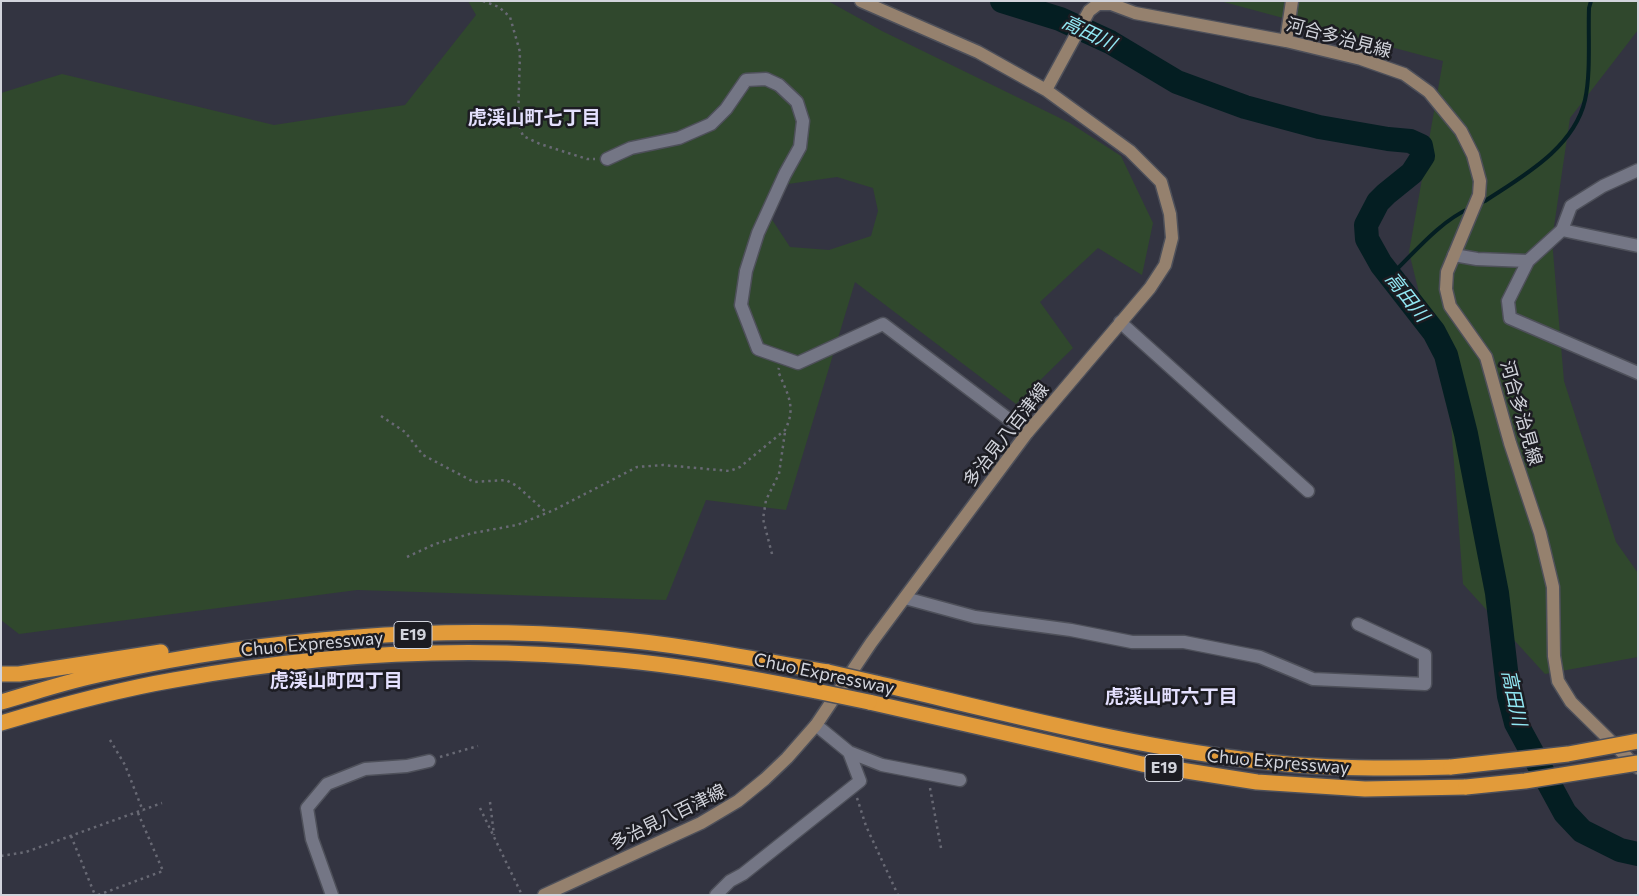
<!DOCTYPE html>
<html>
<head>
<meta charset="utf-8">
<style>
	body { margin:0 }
	#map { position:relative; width:1639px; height:896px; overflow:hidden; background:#333441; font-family:Commissioner,sans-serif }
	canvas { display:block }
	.frame { position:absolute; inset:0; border:2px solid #d2d4dc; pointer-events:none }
</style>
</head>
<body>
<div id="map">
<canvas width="1639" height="896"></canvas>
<div class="frame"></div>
</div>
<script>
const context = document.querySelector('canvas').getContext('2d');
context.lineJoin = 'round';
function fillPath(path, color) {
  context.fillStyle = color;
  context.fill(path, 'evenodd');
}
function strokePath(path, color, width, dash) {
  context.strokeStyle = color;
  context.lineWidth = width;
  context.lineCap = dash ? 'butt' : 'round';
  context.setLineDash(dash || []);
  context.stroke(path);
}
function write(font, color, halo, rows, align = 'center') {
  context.font = font + ' Commissioner,"Noto Sans JP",sans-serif';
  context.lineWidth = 5;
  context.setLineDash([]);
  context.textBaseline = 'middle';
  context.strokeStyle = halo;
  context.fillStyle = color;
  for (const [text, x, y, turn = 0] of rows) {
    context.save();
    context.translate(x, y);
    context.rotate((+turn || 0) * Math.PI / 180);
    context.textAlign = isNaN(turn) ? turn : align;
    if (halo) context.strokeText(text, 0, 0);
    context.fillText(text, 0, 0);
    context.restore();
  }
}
const green = new Path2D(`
	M468,1H828L882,31L1070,123L1121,156L1153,223L1142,275L1098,248L1040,302L1073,348L1016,404L855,282L786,510L706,500L666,600L357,590L19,634L1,620V93L62,74L274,125L405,105L476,15ZM837,177L873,188L878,211L871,236L829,250L790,247L769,215L788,184Z
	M1220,1H1638V30L1570,118L1552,240L1564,381L1616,542L1638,573V657L1545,674L1463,584L1451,423L1409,252L1443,61Z`);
const stream = new Path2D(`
	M1478,204L1485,201C1523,176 1574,148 1585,100C1591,73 1588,36 1589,8L1591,1
	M1391,275C1415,252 1439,222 1470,208`);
const river = new Path2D(`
	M1002,1L1060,19L1110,42L1177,82L1245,107L1319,127L1388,139L1410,141L1421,146L1423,156L1412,173L1386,194L1378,202L1366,225L1367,239L1381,264L1434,332L1446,355L1466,434L1497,593L1509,696L1516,723L1565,813L1582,831L1620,850L1638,854`);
const path = new Path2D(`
	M483,1L499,7L510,17L520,52L518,122L523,136L540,144L587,159H595
	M381,416L405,432L423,455L474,482L506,480L517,486L547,513
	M772,554L763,519L766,500L779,474L785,432
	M407,557L435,544L473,533L517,525L554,510L637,467L663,465L730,471L740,467L785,430C797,407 787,393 778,371L779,368
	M110,740L125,765L143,811
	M440,757L478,746
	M930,788L941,848
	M857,798L866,826L898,895
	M490,802L494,835
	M480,808L522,895
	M71,836L95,895
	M1,856L26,852L162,803
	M98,895L163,871L138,813`);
const street = new Path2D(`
	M607,159L631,148L679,138L711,124L726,109L746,80L766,79L779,85L797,102L803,121L800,147L785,174L758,233L746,271L741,305L758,349L798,363L883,324L1027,433
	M1638,170L1603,186L1571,206L1562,230L1638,246
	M1454,255L1477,259L1528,261L1562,230
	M1528,261L1508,301L1510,318L1638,373
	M1120,322L1308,491
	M905,598L975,617L1071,630L1132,642H1184L1260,657L1313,679L1425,684V655L1358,624
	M849,752L882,765L960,780
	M332,895L312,839L307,808L327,784L365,769L407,766L429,761
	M716,895L730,881L743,874L860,781L849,752L816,725`);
const secondary = new Path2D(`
	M1286,41L1292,1
	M1046,90L1089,11L1098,4H1111L1135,13L1286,41L1361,59L1404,74L1429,92L1461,131L1473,155L1480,181L1479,195L1447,272L1446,289L1450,306L1486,357L1510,443L1540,533L1553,587L1554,656L1558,681L1571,702L1638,768
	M544,895L701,823L738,801L765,779L787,758L816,725L871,643L1027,433L1150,288L1165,265L1172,238L1170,214L1161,182L1130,151L1046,90L978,52L861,1`);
const highway = new Path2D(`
	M1,674H19L161,652
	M876,683C1009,714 1142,750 1277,763C1335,769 1393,769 1451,767
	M1,702C36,692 71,680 107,673C267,638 440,624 604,638C679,644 754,659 828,672
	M869,702L1142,764L1257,782L1365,789L1466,787
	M1,723C58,706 115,690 174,680C320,653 472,645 620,660C686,666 751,678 816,691`);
const highwayBridge = new Path2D(`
	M828,672L876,683
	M816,691L869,702
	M1451,767L1568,754L1638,741
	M1466,787L1525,781L1638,763`);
const shields = [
	[413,635,38],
	[1164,768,38]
];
const shieldNames = [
	["E19",413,635],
	["E19",1164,768]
];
const streetNames = [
	["河合多治見線",1339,38,15],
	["河合多治見線",1521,413,74],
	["多治見八百津線",1006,435,-52],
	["Chuo Expressway",312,644,-5],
	["Chuo Expressway",824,674,12],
	["Chuo Expressway",1278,762,5],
	["多治見八百津線",668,817,-26]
];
const waterNames = [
	["高田川",1089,33,26],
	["高田川",1407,297,52],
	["高田川",1514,698,78]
];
const neighbourhoodNames = [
	["虎渓山町七丁目",534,118],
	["虎渓山町四丁目",336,681],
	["虎渓山町六丁目",1171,697]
];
fillPath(green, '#30482d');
strokePath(stream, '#041e22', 4);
strokePath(river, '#041e22', 24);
strokePath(street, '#4e505a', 15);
strokePath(secondary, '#4e505a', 15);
strokePath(highway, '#4e505a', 18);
strokePath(path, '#686974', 2.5, [2.5, 4]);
strokePath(street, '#747685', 12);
strokePath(secondary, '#95816e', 12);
strokePath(highway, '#e29b3a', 15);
strokePath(highwayBridge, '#4e505a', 18, []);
strokePath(highwayBridge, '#e29b3a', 15);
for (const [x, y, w] of shields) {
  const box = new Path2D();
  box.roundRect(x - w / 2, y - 13.5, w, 27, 4);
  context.fillStyle = '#1c1c22';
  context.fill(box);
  strokePath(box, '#d2d4dc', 1);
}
write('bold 16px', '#d2d4dc', null, shieldNames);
write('18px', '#d2d4dc', '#1c1c22', streetNames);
write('italic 19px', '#92e8f4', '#1c1c22', waterNames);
write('bold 19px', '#e4e0fe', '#1c1c22', neighbourhoodNames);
</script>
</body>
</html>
